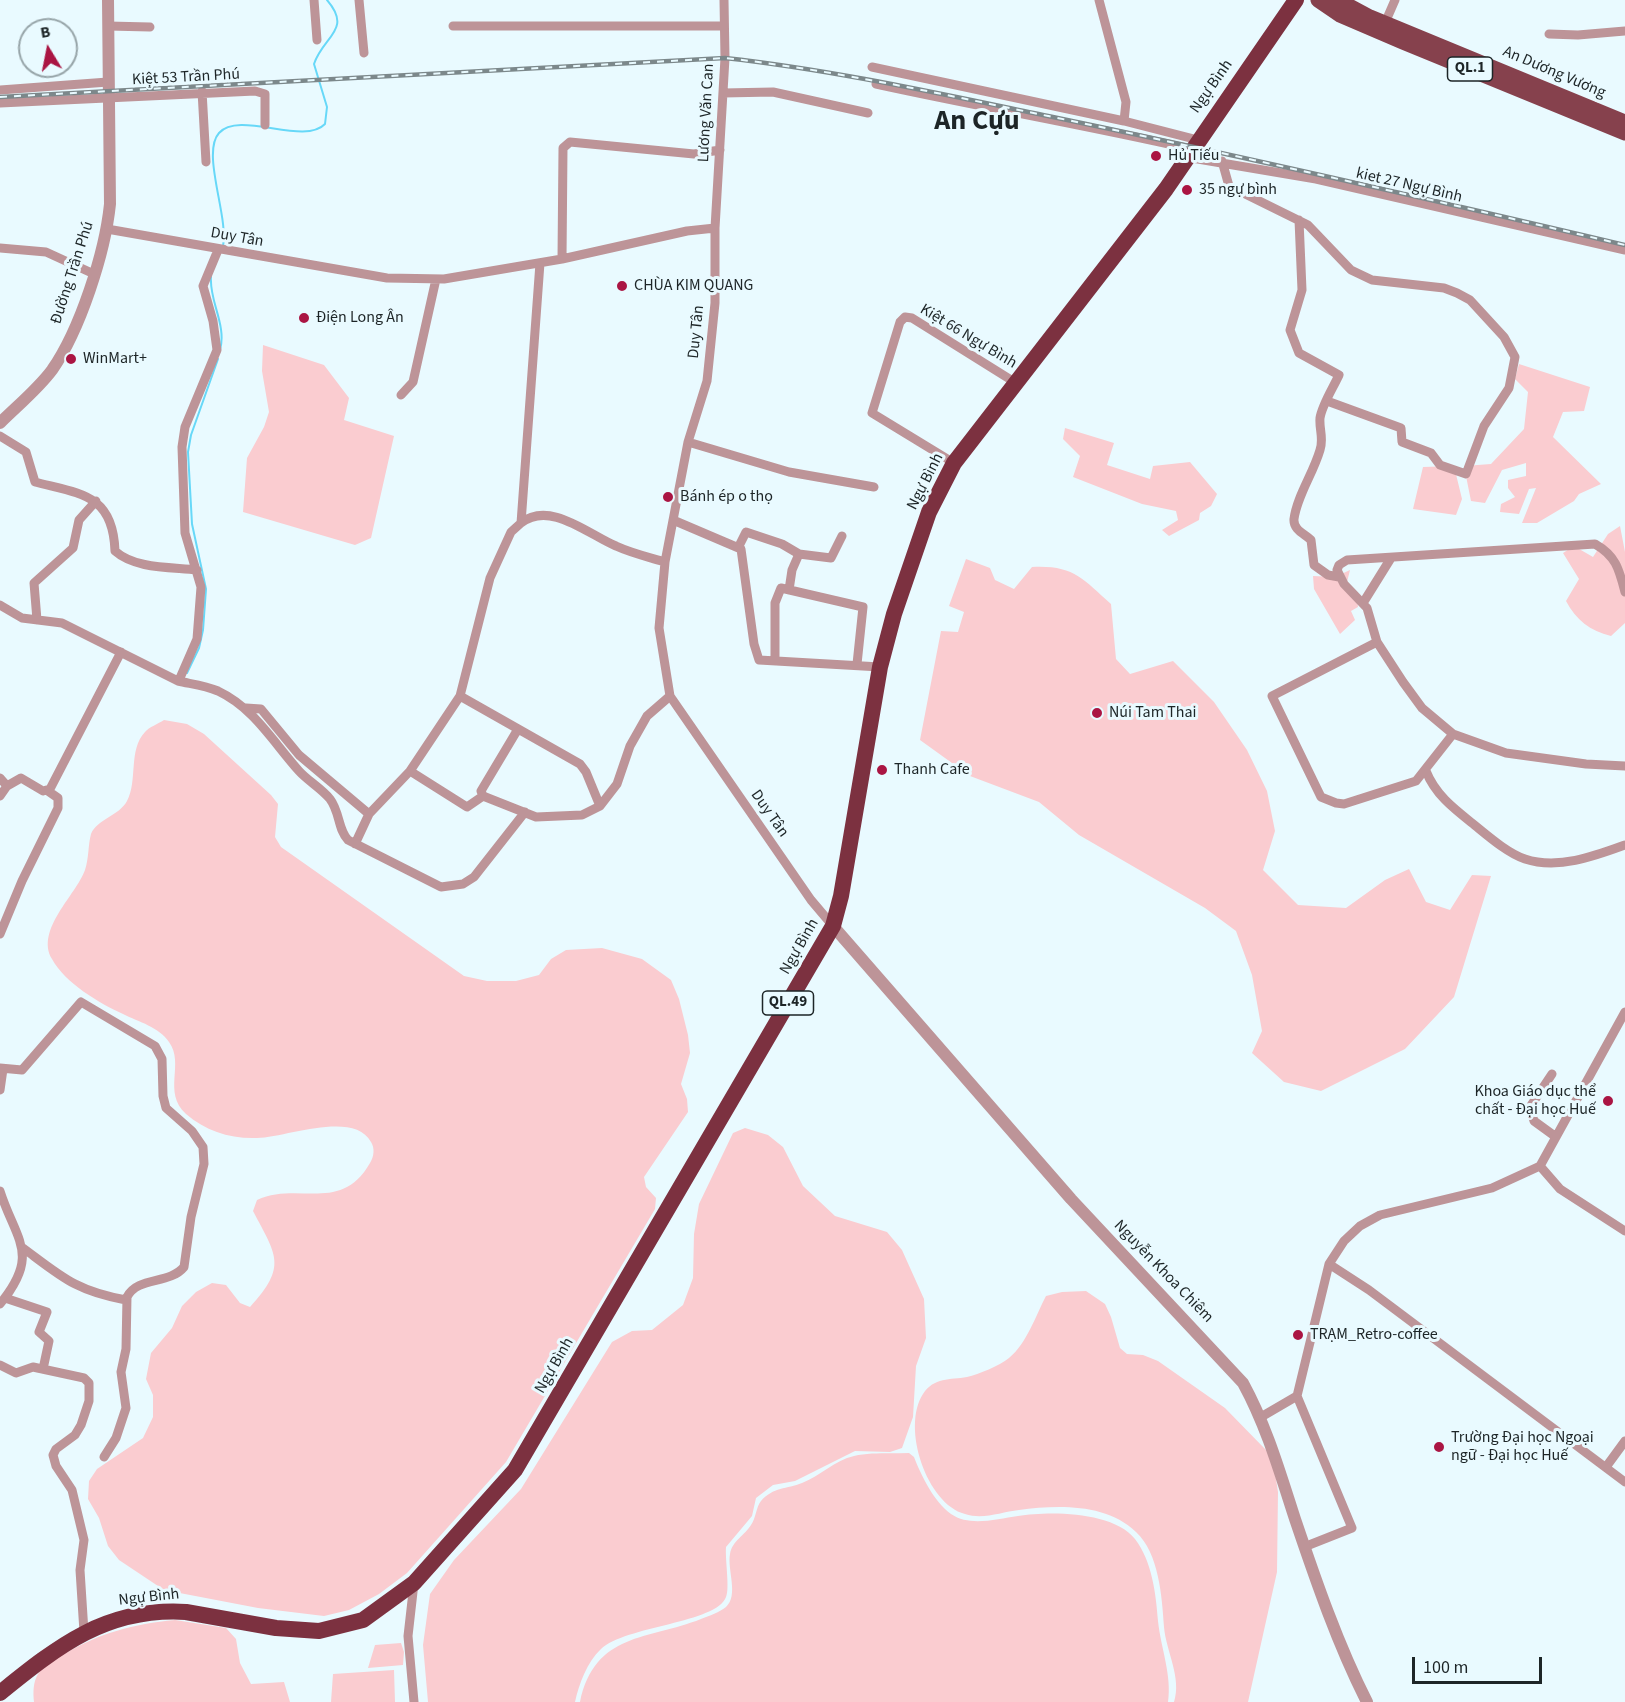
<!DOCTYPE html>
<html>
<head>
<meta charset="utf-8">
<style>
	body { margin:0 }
	#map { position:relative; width:1625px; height:1702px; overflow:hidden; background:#e9faff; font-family:"Source Sans 3",sans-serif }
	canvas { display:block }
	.north { position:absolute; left:18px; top:18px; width:60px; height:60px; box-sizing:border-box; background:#e9faff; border:2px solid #97a5a9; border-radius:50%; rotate:350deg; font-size:16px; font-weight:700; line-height:24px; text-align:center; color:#1d2527 }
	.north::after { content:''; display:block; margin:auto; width:21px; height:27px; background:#aa1543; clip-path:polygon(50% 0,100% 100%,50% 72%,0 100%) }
	.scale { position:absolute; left:1412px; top:1657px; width:130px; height:27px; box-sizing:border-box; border:3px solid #1d2527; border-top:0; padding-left:8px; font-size:18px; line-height:21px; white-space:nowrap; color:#1d2527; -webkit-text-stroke:4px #e9faff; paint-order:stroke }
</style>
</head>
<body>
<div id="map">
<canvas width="1625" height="1702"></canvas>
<div class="north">B</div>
<div class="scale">100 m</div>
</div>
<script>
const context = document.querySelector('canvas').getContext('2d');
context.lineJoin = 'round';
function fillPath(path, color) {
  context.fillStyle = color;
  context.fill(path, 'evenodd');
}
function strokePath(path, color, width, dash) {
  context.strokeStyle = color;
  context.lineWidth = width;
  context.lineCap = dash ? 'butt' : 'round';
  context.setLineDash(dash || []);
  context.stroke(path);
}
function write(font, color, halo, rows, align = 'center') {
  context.font = font + ' "Source Sans 3",sans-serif';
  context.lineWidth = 6;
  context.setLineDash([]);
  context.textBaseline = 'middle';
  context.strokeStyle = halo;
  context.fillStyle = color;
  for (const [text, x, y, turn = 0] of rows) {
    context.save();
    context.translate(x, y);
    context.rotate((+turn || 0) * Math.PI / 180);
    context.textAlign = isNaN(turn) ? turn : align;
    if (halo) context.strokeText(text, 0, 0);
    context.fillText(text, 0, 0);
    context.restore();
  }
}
const green = new Path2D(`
	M263,345L324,365L349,398L344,420L394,436L371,538L355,545L243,512L247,458L264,427L269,412L262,371Z
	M1519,364L1590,387L1584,411L1563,412L1553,437L1601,484L1579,494L1574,501L1537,523H1522L1536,488L1529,489L1519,514L1500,512L1501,504L1515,497L1508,488V480L1526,476V463L1502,470L1485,503L1471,501L1464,466L1491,464L1524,429L1528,392L1515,379Z
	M1065,428L1114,443L1107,465L1150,479L1153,466L1190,462L1217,494L1211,506L1200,513L1199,520L1169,536L1162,530L1178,520L1176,511L1142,504L1073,477L1080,456L1063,439Z
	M1454,466L1462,499L1456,515L1413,509L1423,467Z
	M1620,526L1625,552V623L1611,636C1590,631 1576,620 1566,601L1579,579L1563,553L1574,546L1593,557L1608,534Z
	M966,559L990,568L995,580L1014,589L1032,567C1073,565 1082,578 1111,604L1116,659L1130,674L1173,661L1214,702L1247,750L1267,791L1275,831L1263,870L1298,905L1346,908L1385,880L1409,869L1426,902L1450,910L1472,875L1491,876L1454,997L1405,1049L1321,1091L1284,1082L1252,1053L1262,1031L1252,975L1236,931L1205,908L1079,835L1039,802L970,776L920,740L941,631L958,632L964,612L949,606Z
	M1350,570L1347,582L1357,595L1358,607L1351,611L1355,620L1340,634L1314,589L1313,576L1335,577Z
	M164,720L187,724L204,734L271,795L278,804L275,837L281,847L464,976L487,981H516L539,975L551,959L566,950L602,948L642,959L671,980L679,999L688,1035L690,1053L681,1084L687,1099L688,1112L644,1177L646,1187L656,1198L655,1209L506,1462L407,1573L379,1594L349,1610L324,1616L258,1608L164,1590L119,1560L108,1546L99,1518L88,1499L89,1481L97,1469L143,1438L153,1417V1395L146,1379L151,1353L172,1328L182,1306L196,1292L212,1283L226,1285L240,1303L250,1307C288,1266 276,1255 253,1211L257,1200C298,1181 341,1214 370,1163C374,1157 375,1148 371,1142C354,1110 287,1137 257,1138C230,1139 206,1131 186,1114C162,1092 185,1064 169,1042C159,1027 139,1022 123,1014C99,1003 65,983 52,959C35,930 76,895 85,870C89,858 88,845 91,834C97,819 119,816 127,801C138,780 128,750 145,732C149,727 158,724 164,720Z
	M745,1128L768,1135L783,1147L803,1186L835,1216L887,1232L902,1250L924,1299L926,1338L916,1366L913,1417L902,1448L890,1452L855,1451L795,1481L773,1485L756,1498L752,1516L726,1547C725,1560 730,1589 726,1597C717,1623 625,1626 601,1649C587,1662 579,1684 575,1702H428L423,1645L430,1594L454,1560L521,1489L612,1342L632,1331L652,1330L683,1305L693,1278L694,1234L699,1204L733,1133Z
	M1086,1291L1105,1304L1111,1317L1120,1348L1127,1354L1143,1355L1158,1361L1225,1408L1266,1450L1274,1466L1278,1492L1277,1572L1248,1702H1174C1182,1678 1166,1651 1164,1627C1162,1597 1159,1553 1136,1532C1106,1503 1057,1505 1019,1510C1001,1512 983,1520 965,1514C927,1504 901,1428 923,1394C934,1377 950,1380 967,1377C979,1374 999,1366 1009,1358C1027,1343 1035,1317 1046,1296L1062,1292Z
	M909,1453L914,1457C921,1475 934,1502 951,1514C970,1527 996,1519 1018,1516C1049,1511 1113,1511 1135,1539C1152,1561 1156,1594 1158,1621C1161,1649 1172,1675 1168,1702H580C595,1632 648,1640 701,1619C709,1616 720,1612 726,1607C739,1595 727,1570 730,1554C732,1541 745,1535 751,1525C756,1518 756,1507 761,1501C773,1487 787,1489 802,1483C820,1476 835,1460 854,1456C871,1452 891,1454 909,1453Z
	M175,1620L226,1628L236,1639L240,1663L251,1684L284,1682L290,1702H34C33,1693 33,1682 38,1674C43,1666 55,1659 64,1654C100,1633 133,1624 175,1620Z
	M401,1643L404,1652L403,1665L368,1668L375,1645Z
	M394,1670L395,1702H331L333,1674Z`);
const stream = new Path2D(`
	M223,246C229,217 201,153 219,133C239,110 304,146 325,124L327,107L314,64C323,36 353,30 327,0
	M211,277C209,301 227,325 220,350
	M187,673L199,648L203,630L206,589L192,524L188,452L191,435L218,359`);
const minor = new Path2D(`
	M314,0L317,40
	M359,0L364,53
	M724,0L725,58L715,228V303L707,381L688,442L665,562L659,628L670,696L811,900L833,926
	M1385,23L1395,0
	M108,26L150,27
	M453,26H723
	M1549,34L1578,35L1625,31
	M872,67L1124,121L1126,102L1099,0
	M876,84C981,107 1086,125 1191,149
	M0,90L108,82
	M202,91L206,162
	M723,93L773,92L868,113
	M0,103L255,91L265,94V125
	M1124,121L1198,140
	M1186,157L1316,179L1625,250
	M1222,161L1229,186L1308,225L1351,270L1372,280L1444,288L1457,293L1470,300L1504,337L1515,357L1509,388L1484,426L1466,474L1440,465L1431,453L1402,442L1401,428L1327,401
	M1299,220L1302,290L1290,330L1299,353L1339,375C1333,388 1322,405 1320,418C1319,430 1324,438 1320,450C1313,474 1297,496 1294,519C1293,530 1305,534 1311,540L1314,565L1328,575L1339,577
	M107,229L387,278L444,279L562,259L687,231L715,228
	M0,248L46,252L94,274
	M562,259L563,148L570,142L694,154L720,150
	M401,395L413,382L436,279
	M0,436L26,452L35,482C81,494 113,494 115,551C135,569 171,567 197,570
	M688,442L789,472L874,487
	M954,463L872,413L900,322L905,317L912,318L1016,383
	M673,520L741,549L754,644L759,660L880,667
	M521,523C550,500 589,535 616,546C631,553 648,557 665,562
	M739,546L746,532L782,544L799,554L831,558L842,536
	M789,590L792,570L799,554
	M1625,592C1619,569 1616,556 1595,544L1347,560L1339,565L1337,570L1344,584L1367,608L1377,642L1403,682L1422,708L1453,734L1506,753L1586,764L1625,766
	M1363,603L1391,558
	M0,605L22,618L62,623L178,681C191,684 204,685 218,691C254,708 273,742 299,771C308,781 321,788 330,799C340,812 338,830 348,840L441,887L463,884L474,877L525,812
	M37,620L34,583L73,548L79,520L96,501
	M1377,642L1272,696L1321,797L1336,803L1344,804L1416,781L1453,734
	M775,661V603L781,588L863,607L857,664
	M180,678L197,639L201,587L185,533L182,447L185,427L217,350L213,321L203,286L218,250
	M460,696L580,764L586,772L600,806
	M246,708L261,709L299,755L369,814
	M518,729L481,791L483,796L536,817L582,815L600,806L617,784L630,746L647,716L670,696
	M410,771L467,807L483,796
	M1426,771C1435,794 1453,808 1472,823C1487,835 1507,853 1525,859C1558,870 1595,856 1625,845
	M0,778L7,786L0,796
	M7,786L21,778L43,791L50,789L121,652
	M355,844L369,814L410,771L460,696L490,578L511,532L521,523L540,263
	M0,934L22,881L58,808V798L48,791
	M0,1068L22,1070L81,1002L155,1046L162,1059L163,1096L166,1108L192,1131L203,1147L204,1164L191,1217L184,1267C169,1285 138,1276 127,1297L126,1349L121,1372L126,1408L116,1438L104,1457
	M1552,1074L1530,1107L1534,1121L1556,1137
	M0,1090L3,1069
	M1540,1166L1560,1189L1625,1231
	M0,1191C16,1241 41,1254 0,1304
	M23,1248C62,1277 76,1291 126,1300
	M1329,1264L1369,1290L1625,1482
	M5,1298L47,1312L39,1332L49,1341L43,1369
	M0,1365L16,1373L33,1367L84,1378L89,1383V1401L81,1425L75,1435L56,1449L53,1455L56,1466L72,1490L84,1540L80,1570L84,1632
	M1297,1396L1352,1528L1304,1547
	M1261,1417L1297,1396L1329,1264L1344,1241L1360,1226L1380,1215L1492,1188L1540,1166L1625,1012
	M1606,1467L1625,1441
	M414,1702L408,1636L414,1583`);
const tertiary = new Path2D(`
	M0,423C17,406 38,389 52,370C80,330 105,253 110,204L108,0
	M833,926L1071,1199L1243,1383C1267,1427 1280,1473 1295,1519C1316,1581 1338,1645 1367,1702`);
const primary = new Path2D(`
	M1318,0L1340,15L1403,42L1625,133
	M1338,0L1370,17L1625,122`);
const trunk = new Path2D(`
	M0,1693C58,1646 107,1607 186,1612L276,1628L319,1631L363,1620L414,1583L515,1470L833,926L841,896L880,667L894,614L929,512L954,463L1166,189L1296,0`);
const rail = new Path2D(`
	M0,97L725,58C834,70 941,94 1048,116C1241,156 1433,200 1625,245`);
const markers = [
	[1156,156,6,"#aa1543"],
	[1187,190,6,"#aa1543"],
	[622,286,6,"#aa1543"],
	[304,318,6,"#aa1543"],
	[71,359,6,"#aa1543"],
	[668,497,6,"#aa1543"],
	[1097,713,6,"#aa1543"],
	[882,770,6,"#aa1543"],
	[1608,1101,6,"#aa1543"],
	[1298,1335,6,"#aa1543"],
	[1439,1447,6,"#aa1543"]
];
const shields = [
	[1470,69,45],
	[788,1003,51]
];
const shieldNames = [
	["QL.1",1470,69],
	["QL.49",788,1003]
];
const streetNames = [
	["An Dương Vương",1554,73,23],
	["Kiệt 53 Trần Phú",186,78,-3],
	["Ngự Bình",1212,87,-55],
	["Lương Văn Can",707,113,-87],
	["kiet 27 Ngự Bình",1409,186,13],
	["Duy Tân",237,238,10],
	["Đường Trần Phú",73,273,-72],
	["Duy Tân",697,332,-84],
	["Kiệt 66 Ngự Bình",968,337,31],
	["Ngự Bình",926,482,-63],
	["Duy Tân",769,814,55],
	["Ngự Bình",800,947,-60],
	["Nguyễn Khoa Chiêm",1163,1272,46],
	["Ngự Bình",555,1366,-60],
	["Ngự Bình",149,1598,-6]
];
const poiNames = [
	["Hủ Tiếu",1168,156],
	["35 ngự bình",1199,190],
	["CHÙA KIM QUANG",634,286],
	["Điện Long Ân",316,318],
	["WinMart+",83,359],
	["Bánh ép o thọ",680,497],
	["Núi Tam Thai",1109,713],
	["Thanh Cafe",894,770],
	["Khoa Giáo dục thể",1596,1092,"right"],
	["chất - Đại học Huế",1596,1110,"right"],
	["TRẠM_Retro-coffee",1310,1335],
	["Trường Đại học Ngoại",1451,1438],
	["ngữ - Đại học Huế",1451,1456]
];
const townNames = [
	["An Cựu",977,123]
];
fillPath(green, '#faccd0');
strokePath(stream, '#67d8f8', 2);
strokePath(minor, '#bd9498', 9);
strokePath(tertiary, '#bd9498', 12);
strokePath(primary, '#86414d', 15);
strokePath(trunk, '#7c3140', 16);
strokePath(rail, '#7c888b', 4.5);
strokePath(rail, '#e9faff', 2, [7]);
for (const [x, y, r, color] of markers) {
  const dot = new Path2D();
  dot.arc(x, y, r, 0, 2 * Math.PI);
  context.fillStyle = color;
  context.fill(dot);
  strokePath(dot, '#e9faff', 2);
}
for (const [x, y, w] of shields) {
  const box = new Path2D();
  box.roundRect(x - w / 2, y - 12, w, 24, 4.5);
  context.fillStyle = '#e9faff';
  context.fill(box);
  strokePath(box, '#1d2527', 1.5);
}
write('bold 15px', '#1d2527', null, shieldNames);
write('16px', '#1d2527', '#e9faff', streetNames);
write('16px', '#1d2527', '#e9faff', poiNames, 'left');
write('bold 28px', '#1d2527', '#e9faff', townNames);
</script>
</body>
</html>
